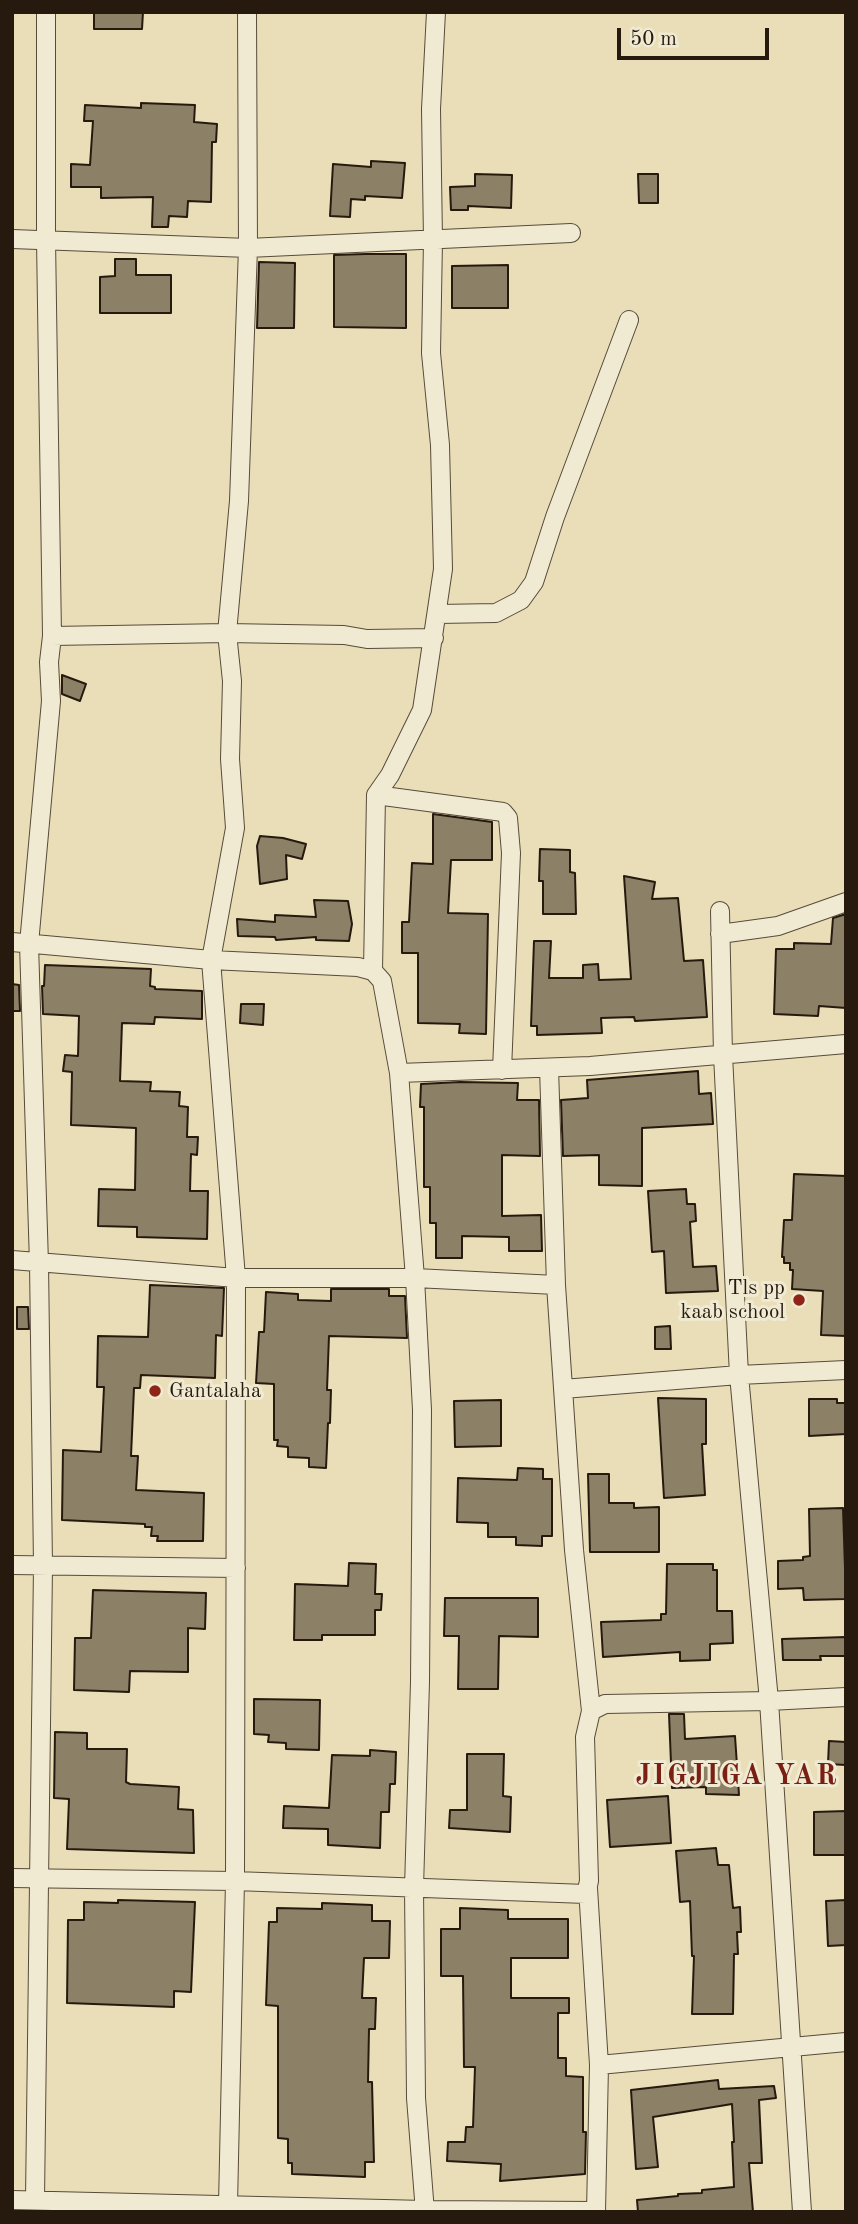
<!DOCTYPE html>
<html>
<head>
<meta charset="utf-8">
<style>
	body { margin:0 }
	#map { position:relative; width:858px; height:2224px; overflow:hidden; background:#eadeb9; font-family:"Old Standard TT",serif }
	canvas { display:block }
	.frame { position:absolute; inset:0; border:14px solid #261a0f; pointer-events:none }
	.scale { position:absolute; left:617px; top:28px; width:152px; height:32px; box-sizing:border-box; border:4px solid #261a0f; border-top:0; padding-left:9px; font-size:21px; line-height:24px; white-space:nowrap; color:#261a0f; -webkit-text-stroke:5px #f1ead2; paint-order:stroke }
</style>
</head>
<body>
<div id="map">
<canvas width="858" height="2224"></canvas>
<div class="frame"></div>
<div class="scale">50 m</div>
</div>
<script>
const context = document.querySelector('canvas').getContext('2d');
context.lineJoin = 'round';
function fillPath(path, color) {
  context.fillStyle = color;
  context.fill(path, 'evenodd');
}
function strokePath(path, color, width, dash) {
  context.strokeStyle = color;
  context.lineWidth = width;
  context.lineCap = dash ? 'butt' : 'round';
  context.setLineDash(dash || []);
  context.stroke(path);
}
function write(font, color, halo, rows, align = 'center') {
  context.font = font + ' "Old Standard TT",serif';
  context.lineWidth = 6;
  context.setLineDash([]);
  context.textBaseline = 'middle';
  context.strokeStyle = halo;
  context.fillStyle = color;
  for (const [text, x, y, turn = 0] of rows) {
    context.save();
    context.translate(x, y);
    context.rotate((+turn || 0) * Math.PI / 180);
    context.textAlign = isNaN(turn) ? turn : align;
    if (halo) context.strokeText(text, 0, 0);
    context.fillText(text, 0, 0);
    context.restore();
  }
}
const building = new Path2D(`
	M94,12H143L142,29H94Z
	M141,103L195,105L194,122L217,124L216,142H212L211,202L188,201L187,217L169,216L168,227H152L153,197L101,198V187H71V164L90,165L93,121H84L85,105L141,108Z
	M371,161L405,163L402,198L365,196V200L351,199L350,217L330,216L333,164L371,167Z
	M475,174L512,175L511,208L468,206V210H451L450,187L475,186Z
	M638,174H658V203H639Z
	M366,254H406V328L334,327V255Z
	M115,259H136V275H171V313H100V277L115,276Z
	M259,262L295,263L294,328H257Z
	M508,265V308H452V266Z
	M62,675L86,684L80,701L62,694Z
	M433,814L492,822V860H451L448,913L488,914L486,1034L459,1033L460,1024L418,1023V953H402V922H409L412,863L433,864Z
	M260,836L283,838L306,844L302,859L286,855L287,879L260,884L257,846Z
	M540,849L570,850V872L575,873L576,914H543V881H539Z
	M624,876L655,882L652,899L678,898L684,961L703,960L707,1017L635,1021L634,1017L601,1018L602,1033L537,1035V1026H531L534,941H551L549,978H583V965L598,964L599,980L631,979Z
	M314,900L348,901L352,924L349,941L316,940V937L276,940L275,937L238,936L237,919L275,922V915L316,917Z
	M846,914V1008L819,1006L818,1016L774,1014L776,949H794V943L831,944L833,918Z
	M45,965L151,969L150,986L155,987V989L202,991V1019L155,1017L154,1024L122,1023L120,1081L151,1082L150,1091L180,1092L179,1106L188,1107L187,1137H198L197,1155L191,1154L190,1191H208L207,1239L137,1237V1227L98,1226L99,1189L135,1190L136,1128L71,1125L72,1072L63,1071L65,1055L78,1056L79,1016L43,1014L42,986H44Z
	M12,984L19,985L20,1011H12Z
	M241,1004H264L263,1025L240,1023Z
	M698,1071L699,1094L711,1093L713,1124L642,1128V1186L599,1185V1155L563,1156L561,1100L588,1098L587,1080Z
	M460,1082L518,1083L517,1100H539L540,1156L502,1155V1216L541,1215L542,1251H509V1237L462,1236V1258H436V1223H430V1187H424V1107H420L421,1084Z
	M794,1174L846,1176V1336L821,1335L823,1291L792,1289L793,1270H790V1263H784V1257H782L784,1220H792Z
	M686,1189L687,1204H695L696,1221L690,1222L693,1267L716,1266L718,1291L666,1293L664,1251L652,1252L648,1191Z
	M150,1285L224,1288L222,1336L216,1335L215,1378L141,1375L140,1388H134L131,1456H138L136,1490L204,1493L203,1541H157L158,1536H151L152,1527H145V1524L62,1520L63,1450L101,1452L104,1387H97L98,1336L148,1337Z
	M331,1289H389V1296H405L407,1338L329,1336L327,1390H331L330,1423H328L326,1468L309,1467V1458L288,1457V1447L277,1446L278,1440H274V1384L256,1383L259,1332H264L266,1292L298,1294V1300L331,1301Z
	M17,1307H28L29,1329H17Z
	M670,1326L671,1349H655V1327Z
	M658,1398L706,1399V1444H702L705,1495L664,1498Z
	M809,1399H837V1403H846V1434L809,1436Z
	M501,1400V1446L455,1447L454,1401Z
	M518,1468L543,1469V1479H552V1536H542V1546L516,1545V1537H488V1523L457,1522L458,1478L517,1480Z
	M588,1474H609V1503H634V1508L659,1507V1552H590Z
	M843,1508L846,1599L804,1600L803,1588L778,1589V1561L803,1560V1557L810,1556L809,1509Z
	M349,1563L376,1564L375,1594H382L381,1610H375V1635H322V1640H294L295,1584L348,1586Z
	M667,1564H713V1570H717V1611H732L733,1643L710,1644V1660L680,1661V1652L603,1657L601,1622L661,1620V1614H666Z
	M93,1590L206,1593L205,1629L188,1628V1672L130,1671L129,1692L74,1690L75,1638H91Z
	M445,1598H538V1637L499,1636L498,1689H458L459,1636H444Z
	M846,1637V1656H820L821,1660H783L782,1639Z
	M254,1699L320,1700L319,1750L286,1749V1743L268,1742L269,1735L254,1734Z
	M669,1714H684L685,1739L735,1736L739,1795L706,1794V1787L672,1788Z
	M55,1732L87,1733V1749H127L126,1782L130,1784L179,1787L178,1809L193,1810L194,1853L67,1849L69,1799L54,1798Z
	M829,1741L846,1742V1765L828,1764Z
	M370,1750L396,1752L395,1784H390L389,1812H381L380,1848L328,1845V1829L283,1828L284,1806L329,1808L332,1755L370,1756Z
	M467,1754H504L503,1796L511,1797L510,1832L449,1828L450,1810H467Z
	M668,1796L671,1843L610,1847L607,1800Z
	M846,1811V1855H814V1812Z
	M716,1848L718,1865H729L733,1908L740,1907L741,1932H737L738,1954H734L733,2014H692L694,1956H692L690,1901L680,1902L676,1851Z
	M118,1900L195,1902L191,1992L174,1991V2007L67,2003L68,1920H84V1902L118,1903Z
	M846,1900V1945L828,1946L826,1901Z
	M322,1903L372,1905V1921H390L389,1958H364L362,1998H376L375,2029H369L368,2082H372L374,2162H365V2177L292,2174V2163H288V2139L278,2138V2006L266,2005L269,1922H277V1908L322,1909Z
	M460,1908L508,1910V1919H568V1958H511V1998H569V2013H558V2058H566V2076L583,2077V2132H586L585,2174L500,2181L501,2164L447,2161L448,2142H465L466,2127H473L475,2067H464L463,1976H441V1929H460Z
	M718,2080L719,2089L774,2086L776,2098L759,2100L762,2163H749L753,2212H638L637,2200L678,2196V2194L702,2193V2190L734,2187L732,2142H734L732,2104L653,2117L658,2167L636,2169L631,2090Z`);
const minor = new Path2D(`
	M12,239L248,248L571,233
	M438,614L496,613L521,600L534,582L555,517L629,320
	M52,636L227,633L344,635L367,639L434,638
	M376,795L503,812L508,818L511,853L502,1070
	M720,911L723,1055L739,1375L769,1701L802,2212
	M720,934L778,926L846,902
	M12,942L211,960L358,967L373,971L382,981L399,1073L415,1278L422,1410L420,1682L414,1888L416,2098L425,2212
	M373,971L376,795L390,775L422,710L443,569L440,445L431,353L433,240L431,109L436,12
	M399,1073L590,1066L846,1044
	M12,1260L236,1278H415L556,1285
	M563,1389L739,1375L846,1370
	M12,1565L236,1568
	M591,1711L605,1704L769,1701L846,1697
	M12,1878L235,1881L586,1894L589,1881L585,1737L591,1711L574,1550L556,1285L549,1068
	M588,1888L599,2065L596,2212
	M599,2065L846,2042
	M35,2199L43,1566L39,1263L29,944L51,701L49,662L52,636L46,239V12
	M12,2200L425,2210L596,2211
	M228,2205L235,1881L236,1278L211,960L235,828L230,759L232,681L227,633L239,501L248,248L247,12`);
const markers = [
	[799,1300,7,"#8f2418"],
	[155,1391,7,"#8f2418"]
];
const poiNames = [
	["Tls pp",785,1288],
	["kaab school",785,1312],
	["Gantalaha",169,1391,"left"]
];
const districtNames = [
	["JIGJIGA YAR",737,1777]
];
fillPath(building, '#8c8067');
strokePath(building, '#261a0f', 2);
strokePath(minor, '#574b3a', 20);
strokePath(minor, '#f1ead2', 18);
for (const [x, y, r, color] of markers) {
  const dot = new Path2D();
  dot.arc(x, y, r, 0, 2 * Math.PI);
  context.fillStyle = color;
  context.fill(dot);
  strokePath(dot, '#f1ead2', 2.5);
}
write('21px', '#261a0f', '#f1ead2', poiNames, 'right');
context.letterSpacing = '2px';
write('bold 28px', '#7a1f14', '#f1ead2', districtNames);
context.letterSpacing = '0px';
</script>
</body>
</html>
